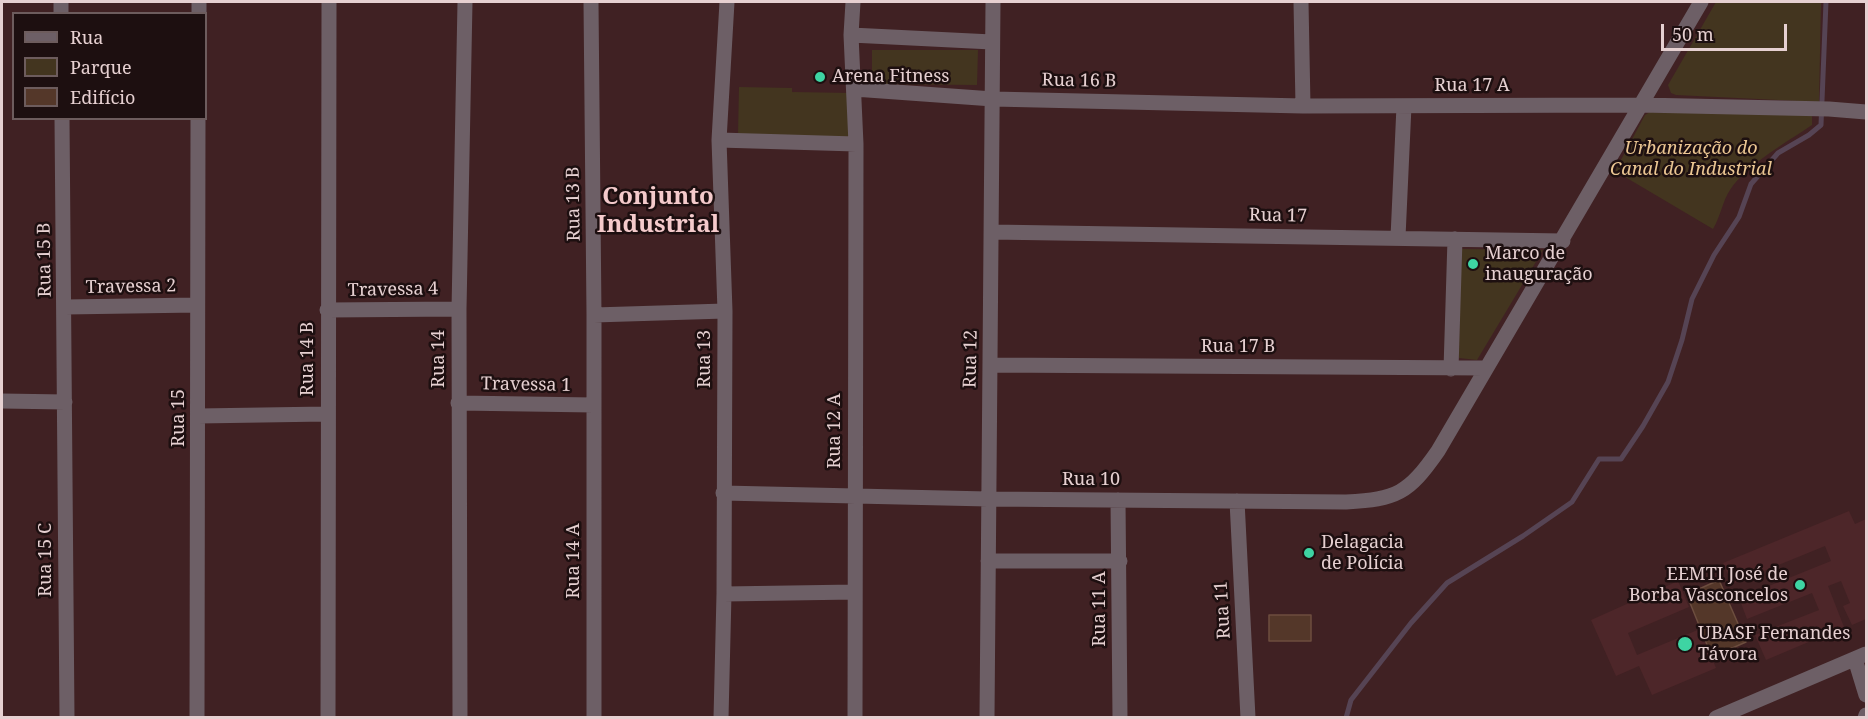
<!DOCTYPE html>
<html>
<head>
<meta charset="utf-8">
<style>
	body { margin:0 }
	#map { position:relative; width:1868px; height:719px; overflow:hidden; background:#402123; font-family:"Noto Serif",serif }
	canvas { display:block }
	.frame { position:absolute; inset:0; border:3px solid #e6d0d1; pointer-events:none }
	.legend { position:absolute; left:12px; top:12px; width:195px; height:108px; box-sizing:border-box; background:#1d0f10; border:2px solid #6d5c5d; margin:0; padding:8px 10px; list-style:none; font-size:18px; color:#e6d0d1 }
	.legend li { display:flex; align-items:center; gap:12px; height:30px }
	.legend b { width:30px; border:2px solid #6d5c5d }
	.scale { position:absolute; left:1661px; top:24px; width:126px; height:27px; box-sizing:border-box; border:3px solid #e6d0d1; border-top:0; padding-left:8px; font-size:18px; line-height:21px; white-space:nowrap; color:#e6d0d1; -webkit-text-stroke:4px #1d0f10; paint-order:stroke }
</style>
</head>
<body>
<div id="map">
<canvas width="1868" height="719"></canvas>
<div class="frame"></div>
<ul class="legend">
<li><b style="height:8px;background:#6d5f66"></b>Rua</li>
<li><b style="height:16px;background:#43351f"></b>Parque</li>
<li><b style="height:16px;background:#543729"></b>Edifício</li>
</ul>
<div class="scale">50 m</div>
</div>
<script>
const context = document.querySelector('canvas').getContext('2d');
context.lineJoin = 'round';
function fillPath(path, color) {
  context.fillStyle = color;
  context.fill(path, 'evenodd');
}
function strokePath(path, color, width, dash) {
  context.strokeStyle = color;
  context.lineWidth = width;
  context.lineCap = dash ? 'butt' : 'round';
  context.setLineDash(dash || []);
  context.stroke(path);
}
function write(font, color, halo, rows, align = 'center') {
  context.font = font + ' "Noto Serif",serif';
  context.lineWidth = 5;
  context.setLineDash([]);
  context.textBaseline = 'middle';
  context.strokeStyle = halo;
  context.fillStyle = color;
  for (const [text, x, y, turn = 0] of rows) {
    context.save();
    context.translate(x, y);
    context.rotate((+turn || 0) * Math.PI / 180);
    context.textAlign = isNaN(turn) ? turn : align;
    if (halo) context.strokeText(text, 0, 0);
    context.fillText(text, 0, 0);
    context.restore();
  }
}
const built = new Path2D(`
	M1849,511L1855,524L1866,519V619L1852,625L1843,606L1850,603L1841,581L1828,586L1844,627L1766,660L1755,635L1819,610L1812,593L1747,619L1739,598L1831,561L1825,546L1732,584L1723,563Z
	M1678,581L1689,607L1628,633L1637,655L1700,629L1716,668L1652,695L1639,666L1616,676L1591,620Z`);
const green = new Path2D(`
	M1716,2H1821L1819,102L1676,95L1671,93L1668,85Z
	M872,50H978L977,85L872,84Z
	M739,87L792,88V92L851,93L850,137L738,135Z
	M1650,112L1812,114V125C1787,142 1746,165 1730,190C1722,202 1721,216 1713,229L1615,171L1645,115Z
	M1460,249L1543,250L1477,360L1459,358Z`);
const stream = new Path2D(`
	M1346,718L1351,700L1411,623L1447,583L1523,536L1572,502L1599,459H1621L1643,426L1668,382L1682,340L1692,299L1714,255L1739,217L1751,184L1778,153L1809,135L1821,125L1826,2`);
const building = new Path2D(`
	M1719,580L1746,642L1712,657L1688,598L1701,593L1699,589Z
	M1269,615H1311V641H1269Z`);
const minor = new Path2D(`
	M61,2V14
	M591,2L594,315V718
	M853,2L851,35L856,144L855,718
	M1301,2L1303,106
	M199,14V2
	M851,35L992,42
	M854,89L993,99L1303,106L1641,105L1829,109L1866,112
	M62,118L67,718
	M719,140L856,144
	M992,232L1563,241
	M1398,237L1404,106
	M65,307L197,305
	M327,310L459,309
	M594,315L725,311
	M990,365L1486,368
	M1451,369L1455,239
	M2,401L65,402
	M458,403L594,405
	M198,416L327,414
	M723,493L988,499L1346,502C1397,499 1408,494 1438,451L1701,2
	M1118,500L1120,718
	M1237,501L1248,718
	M988,561H1120
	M724,594L855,592
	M197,718L198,118
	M328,718L329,2
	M460,718L459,309L465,2
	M721,718L724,594L725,311L719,140L727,2
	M987,718L993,2`);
const tertiary = new Path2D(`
	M1855,659L1866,695
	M1716,718L1866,654
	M1865,718L1866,715`);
const markers = [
	[820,77,6,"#3ed4a3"],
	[1473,264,6,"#3ed4a3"],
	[1309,553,6,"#3ed4a3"],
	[1800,585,6,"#3ed4a3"],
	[1685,644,8,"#3ed4a3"]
];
const poiNames = [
	["Arena Fitness",832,77],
	["Marco de",1485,254],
	["inauguração",1485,275],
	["Delagacia",1321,543],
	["de Polícia",1321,564],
	["EEMTI José de",1788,575,"right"],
	["Borba Vasconcelos",1788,596,"right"],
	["UBASF Fernandes",1698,634],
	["Távora",1698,655]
];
const streetNames = [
	["Rua 16 B",1079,81,1],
	["Rua 17 A",1472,86],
	["Rua 13 B",574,204,-91],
	["Rua 17",1278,216,1],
	["Rua 15 B",45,260,-91],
	["Travessa 2",131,287,-1],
	["Travessa 4",393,290,-1],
	["Rua 17 B",1238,347],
	["Rua 14 B",308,359,-90],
	["Rua 14",439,359,-90],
	["Rua 13",705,359,-90],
	["Rua 12",971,359,-89],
	["Travessa 1",526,385,1],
	["Rua 15",179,418,-90],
	["Rua 12 A",835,431,-90],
	["Rua 10",1091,480],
	["Rua 15 C",46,560,-90],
	["Rua 14 A",574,561,-90],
	["Rua 11 A",1100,609,-90],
	["Rua 11",1223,610,-93]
];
const parkNames = [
	["Urbanização do",1691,149],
	["Canal do Industrial",1691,170]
];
const districtNames = [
	["Conjunto",658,197],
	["Industrial",658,225]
];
fillPath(built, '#4d2629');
fillPath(green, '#43351f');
strokePath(stream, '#564454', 5);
fillPath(building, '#543729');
strokePath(building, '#6d4e3f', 1.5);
strokePath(minor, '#6d5f66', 15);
strokePath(tertiary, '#6d5f66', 15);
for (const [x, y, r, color] of markers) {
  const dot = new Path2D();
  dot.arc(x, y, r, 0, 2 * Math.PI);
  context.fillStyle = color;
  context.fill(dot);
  strokePath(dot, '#1d0f10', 2);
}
write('18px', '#e6d0d1', '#1d0f10', poiNames, 'left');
write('18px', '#e6d0d1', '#1d0f10', streetNames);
write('italic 18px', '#ebc692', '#1d0f10', parkNames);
write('bold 24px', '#f4cacb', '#1d0f10', districtNames);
</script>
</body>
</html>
